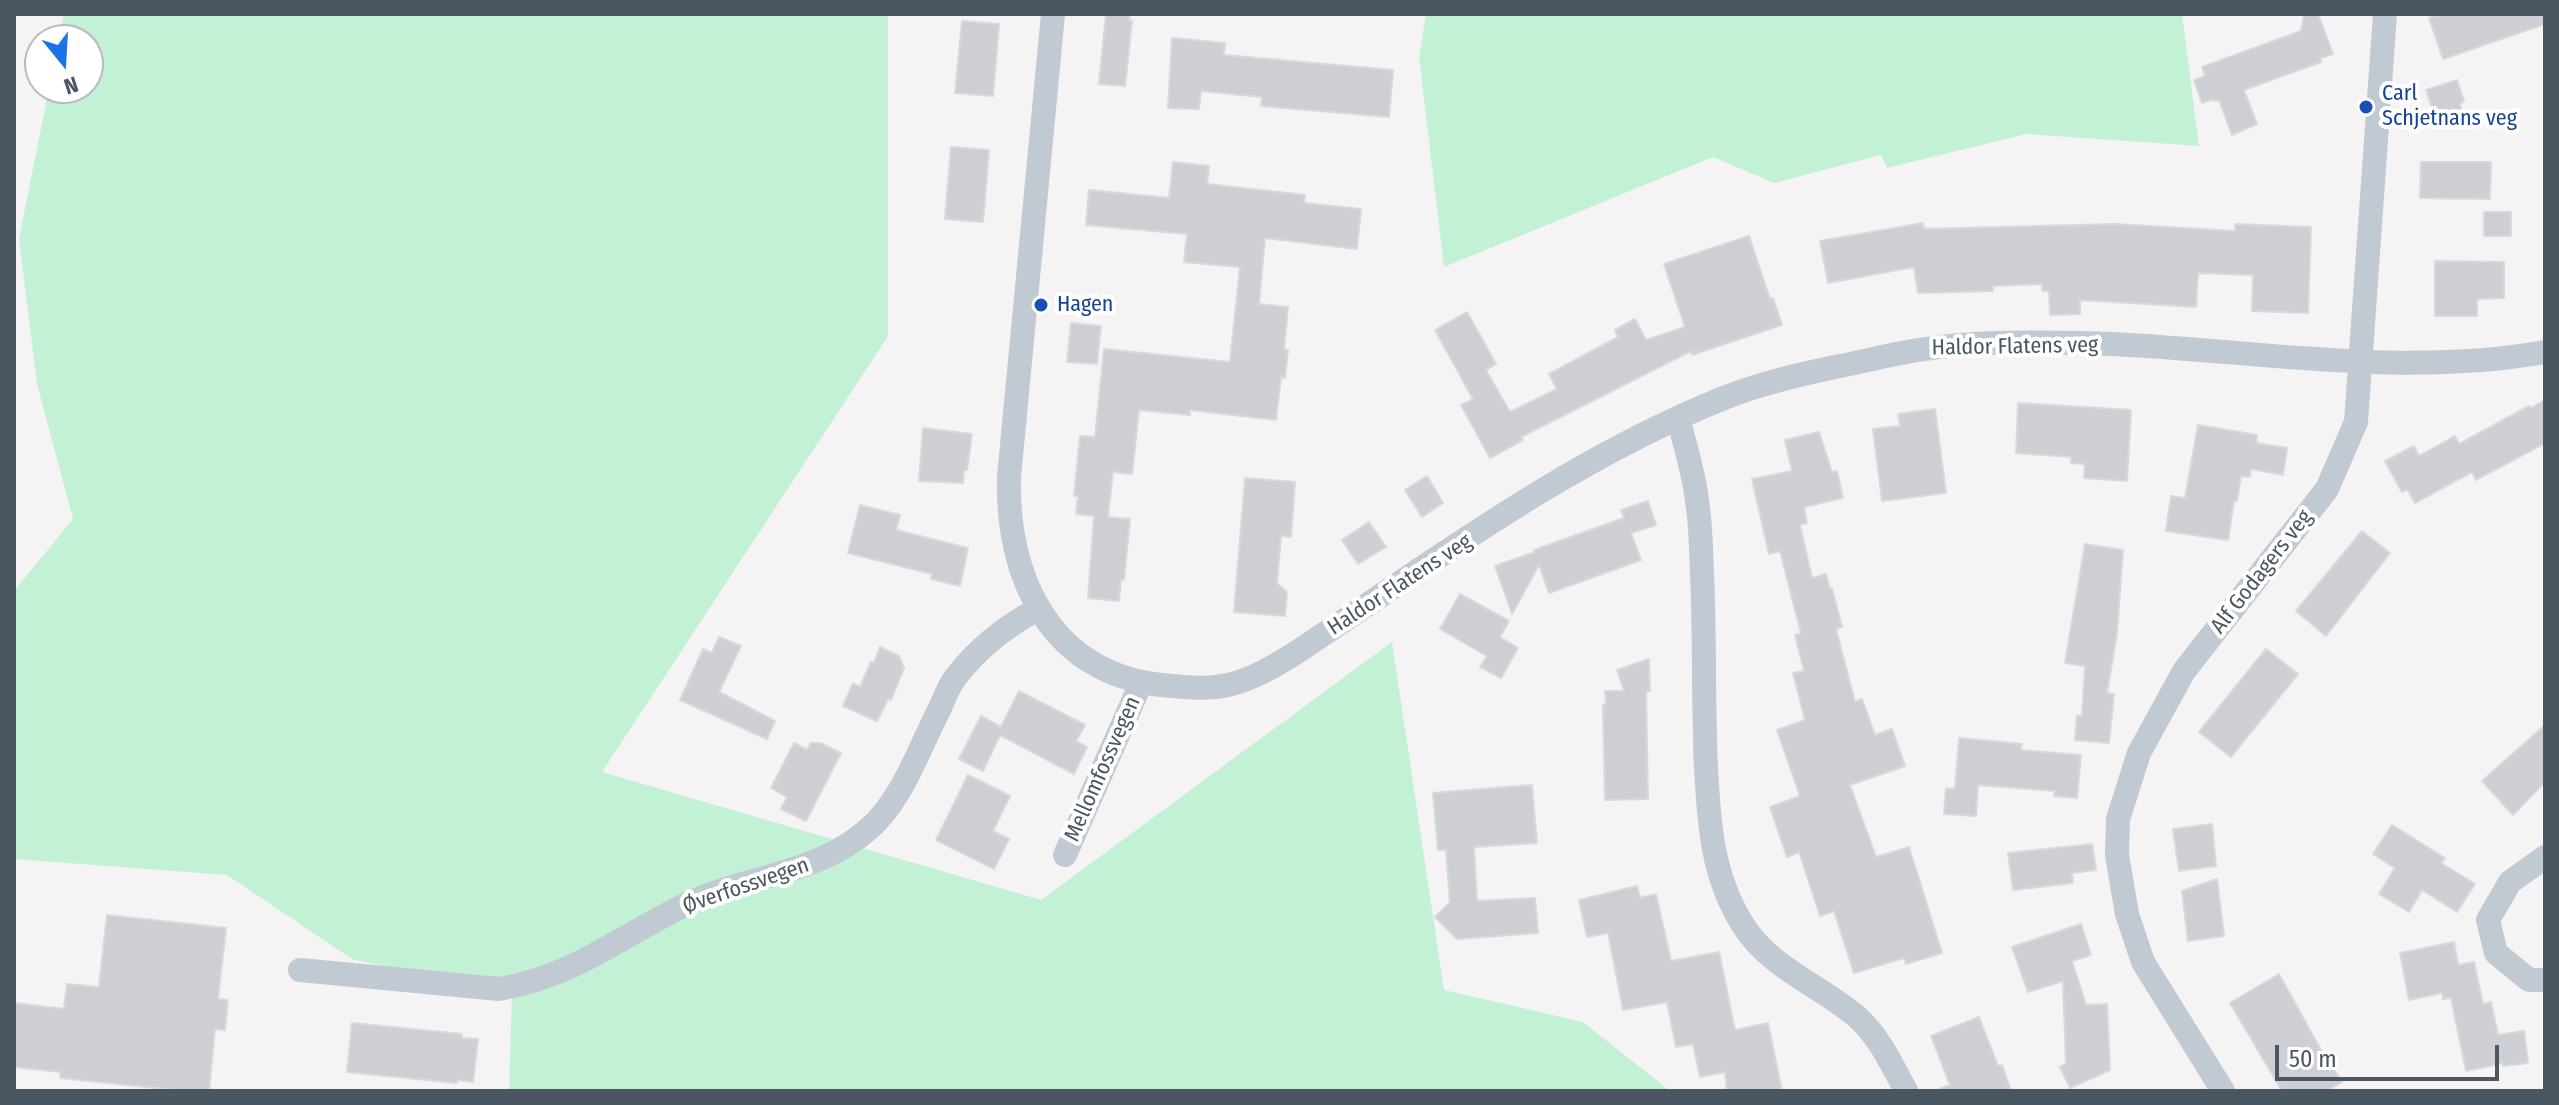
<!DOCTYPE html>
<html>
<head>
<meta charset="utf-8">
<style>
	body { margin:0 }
	#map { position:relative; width:2559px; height:1105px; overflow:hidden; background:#f5f3f3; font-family:"Fira Sans Condensed",sans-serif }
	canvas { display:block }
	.frame { position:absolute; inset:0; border:16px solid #4a5661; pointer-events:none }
	.north { position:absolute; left:24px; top:24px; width:80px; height:80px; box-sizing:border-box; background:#fff; border:2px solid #b7bbc0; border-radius:50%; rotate:162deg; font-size:22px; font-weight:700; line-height:32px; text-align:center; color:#4a5661 }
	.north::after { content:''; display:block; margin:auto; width:28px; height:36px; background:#1a73e8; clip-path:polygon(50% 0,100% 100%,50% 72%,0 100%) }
	.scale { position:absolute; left:2275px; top:1045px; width:224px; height:36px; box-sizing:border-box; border:4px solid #4a5661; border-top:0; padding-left:10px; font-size:24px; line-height:28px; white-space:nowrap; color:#4a5661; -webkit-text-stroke:6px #fff; paint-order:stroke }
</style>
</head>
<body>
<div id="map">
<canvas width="2559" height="1105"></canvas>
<div class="frame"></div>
<div class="north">N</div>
<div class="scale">50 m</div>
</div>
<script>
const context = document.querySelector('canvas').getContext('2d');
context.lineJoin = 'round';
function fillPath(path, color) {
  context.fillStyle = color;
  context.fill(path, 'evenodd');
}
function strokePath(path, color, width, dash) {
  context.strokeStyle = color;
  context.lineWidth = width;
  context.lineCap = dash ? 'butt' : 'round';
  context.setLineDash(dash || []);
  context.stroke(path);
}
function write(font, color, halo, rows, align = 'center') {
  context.font = font + ' "Fira Sans Condensed",sans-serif';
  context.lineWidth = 8;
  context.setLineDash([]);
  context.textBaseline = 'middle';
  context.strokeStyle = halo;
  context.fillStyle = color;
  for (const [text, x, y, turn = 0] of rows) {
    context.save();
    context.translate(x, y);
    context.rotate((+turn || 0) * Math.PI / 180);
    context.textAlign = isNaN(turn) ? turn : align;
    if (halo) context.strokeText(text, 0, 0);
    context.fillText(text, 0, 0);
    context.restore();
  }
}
const green = new Path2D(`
	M64,14H888V336L602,772L1041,900L1392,642L1444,990L1583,1022L1670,1091H509L512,996L352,959L227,875L14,859V591L73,519L37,384L19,239L49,88H88V40H59Z
	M1426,14H2182L2199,146L2026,134L1887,168L1881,155L1774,183L1713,157L1444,267L1419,57Z`);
const building = new Path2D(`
	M1106,14H1130L1129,21H1132L1125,86L1099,84Z
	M2304,14H2318L2333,54L2320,58L2321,62L2244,90L2257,124L2232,135L2219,100L2214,101V99L2202,103L2194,80L2205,76L2202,67L2301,31Z
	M2442,14H2545V24L2443,59L2429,18Z
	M962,21L999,24L993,96L955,93Z
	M1172,38L1225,43L1224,55L1393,70L1389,117L1261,106L1262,97L1201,91L1199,109L1168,108Z
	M2457,80L2464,101L2460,104L2464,118L2438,126L2426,90Z
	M951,147L989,150L983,222L945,219Z
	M1173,162L1209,166L1207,184L1305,195L1304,203L1361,209L1357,249L1265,238L1259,304L1288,307L1284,350H1288L1285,378L1281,377L1276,420L1190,410V415L1139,410L1132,474L1113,472L1108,517L1130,519L1124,580L1121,579L1119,601L1088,598L1094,516L1076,514L1078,496H1074L1080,436L1095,437L1104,349L1230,362L1240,267L1184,262L1187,234L1086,225L1089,190L1169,198Z
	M2421,162H2491L2490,199L2420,198Z
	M2484,212H2511V236H2484Z
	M1923,223L1924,229L2114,224L2235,231V224L2311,227L2308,313L2252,311L2253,275L2198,273L2196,307L2080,300V314L2050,315L2049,291H2042V284L1993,286V291L1918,293L1914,267L1828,283L1820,241Z
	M1749,236L1770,299L1773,298L1782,325L1692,355L1691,351L1521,437L1523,440L1490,458L1461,405L1473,399L1435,330L1467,312L1496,364L1486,370L1510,412L1557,389L1549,374L1618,337L1615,330L1635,319L1646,340L1685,327L1664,264Z
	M2435,261L2504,262V298L2477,299V316H2435Z
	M1071,323L1101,326L1097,364L1067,362Z
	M2545,400V443L2476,480L2472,472L2415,503L2407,489L2402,492L2385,461L2414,446L2419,456L2455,436L2459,444L2529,406L2531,408Z
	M2018,403L2131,410L2127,481L2084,478L2085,464L2071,463V457L2016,453Z
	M1935,409L1946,493L1882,501L1873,429L1900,426L1898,414Z
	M2198,425L2257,435L2256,443L2287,448L2283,475L2251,469L2250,477L2241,476L2237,501H2234L2228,540L2166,531L2171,496L2185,498Z
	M923,428L972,434L967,470H964L963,483L919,481Z
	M1819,432L1832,472L1837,471L1843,498L1804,507L1807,523L1800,525L1812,578L1826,574L1830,589L1832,588L1842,627L1836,629L1855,702L1862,699L1875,735L1892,729L1905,766L1850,785L1876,857L1909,847L1942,953L1906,964L1904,958L1854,973L1834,911L1820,916L1799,852L1787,857L1770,807L1800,796L1777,730L1805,720L1793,673L1804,671L1795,635L1801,633L1780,551L1769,554L1752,479L1792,471L1785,440Z
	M1427,476L1443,503L1422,517L1405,490Z
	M1245,478L1295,482L1291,537L1281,536L1277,583L1287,592L1285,616L1234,612Z
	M1648,501L1656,525L1631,533L1641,560L1549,593L1539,565L1512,614L1495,566L1535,552L1534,550L1624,518L1621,510Z
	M860,505L900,515L896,530L968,548L960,586L931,579L932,574L848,553Z
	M1369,522L1386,547L1358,564L1342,540Z
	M2362,531L2390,553L2326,636L2296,611Z
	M2085,544L2123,550L2117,633L2107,693L2114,694L2109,743L2075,740L2077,716H2082L2085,666L2065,663Z
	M1460,594L1509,621L1500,637L1518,648L1501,678L1480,667L1487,656L1440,629Z
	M719,637L741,646L719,692L775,721L767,739L680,700L703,649L712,653Z
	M880,647L899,656L904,668L891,700L888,699L877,721L843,706L853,683L860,687L871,662L874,663Z
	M2266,649L2298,674L2231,757L2199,732Z
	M1649,659L1650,691H1646L1648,799L1605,800L1603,705H1606L1605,691H1624L1617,670Z
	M1019,691L1085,725L1076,741L1087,747L1074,774L1000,735L983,771L959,759L981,716L1001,727Z
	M2545,725V782L2513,815L2482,781Z
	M1959,738L2022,744L2021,750L2081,755L2077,798L2054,796L2055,791L1978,785L1976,816L1944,814L1946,788L1955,789Z
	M794,743L807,750L811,743H820L841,753L806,821L781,809L787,797L771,788Z
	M968,775L1010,796L993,831L1009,839L994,869L936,840Z
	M1532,785L1537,843L1474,847L1477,901L1535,898L1538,933L1457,939L1435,917L1450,902L1446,850H1438L1433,793Z
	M2212,824L2216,866L2179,871L2173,829Z
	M2392,825L2445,858L2441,863L2475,884L2457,912L2422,890L2409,912L2379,894L2395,868L2373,854Z
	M2092,844L2096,870L2072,873L2073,883L2013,890L2008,853Z
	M2217,879L2224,936L2188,941L2182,891Z
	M1637,886L1640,898L1656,894L1671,961L1719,952L1735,1030L1768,1023L1782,1091H1727L1725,1072L1700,1077L1693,1044L1676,1047L1667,1002L1623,1010L1608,933L1587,937L1579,900Z
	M107,915L226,928L218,999L228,1000L225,1030L215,1029L209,1091H185L60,1078V1072L14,1067V1003L64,1009L67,984L99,987Z
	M2081,924L2091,955L2072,961L2086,1005L2107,1004L2110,1070L2070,1088L2060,1067L2066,1064L2063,981L2028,992L2012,947Z
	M2454,942L2458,965L2474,962L2483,1004L2491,1002L2498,1035L2524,1031L2528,1063L2503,1066V1063L2466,1071L2451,998L2443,999L2442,993L2409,1000L2400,953Z
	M2279,974L2321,1050L2342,1082L2326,1091H2282L2230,1003Z
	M1979,1017L1998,1066L2002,1065L2011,1091H1940L1939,1089L1950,1085L1931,1036Z
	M352,1023L462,1034V1038L478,1039L473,1082L457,1080V1083L347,1072Z`);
const minor = new Path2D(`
	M1053,14L1009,477C1006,578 1051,673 1161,685C1184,687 1206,690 1228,685C1253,679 1273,667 1294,654C1433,562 1569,460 1724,398C1761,383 1801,374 1840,366C1866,361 1892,354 1918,350C1972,341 2031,342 2085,343C2238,347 2392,379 2545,352
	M1678,418C1685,445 1694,473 1697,501C1701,525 1701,550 1702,574C1705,638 1703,703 1706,768C1709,824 1712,876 1743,925C1769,967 1819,985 1856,1016C1879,1036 1892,1065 1906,1091
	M1065,855L1141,683
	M2545,857L2510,882L2488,920L2496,953L2529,980H2545
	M300,970L499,989C573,977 619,937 685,905C749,874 825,875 877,821C905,791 920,747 939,710C944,700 948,687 955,678C977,649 1006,626 1038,609
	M2223,1091L2143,962L2127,914L2117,855L2118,819L2139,753L2184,671L2327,489L2356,422L2385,14`);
const markers = [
	[2366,107,8,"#1a4fb4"],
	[1041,305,8,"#1a4fb4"]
];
const transitNames = [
	["Carl",2382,94],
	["Schjetnans veg",2382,119],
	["Hagen",1057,305]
];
const streetNames = [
	["Haldor Flatens veg",2015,347,-1],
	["Alf Godagers veg",2262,572,-52],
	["Haldor Flatens veg",1400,585,-33],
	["Mellomfossvegen",1103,769,-66],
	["Øverfossvegen",746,886,-19]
];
fillPath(green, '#c3f1d5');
fillPath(building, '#cdcfd5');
strokePath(building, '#d7d9de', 2);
strokePath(minor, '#c1cad2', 24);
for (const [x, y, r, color] of markers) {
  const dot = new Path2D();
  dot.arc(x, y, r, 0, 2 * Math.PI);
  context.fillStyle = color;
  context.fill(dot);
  strokePath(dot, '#fff', 3);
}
write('22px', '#164399', '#fff', transitNames, 'left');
write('22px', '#4a5661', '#fff', streetNames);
</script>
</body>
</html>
